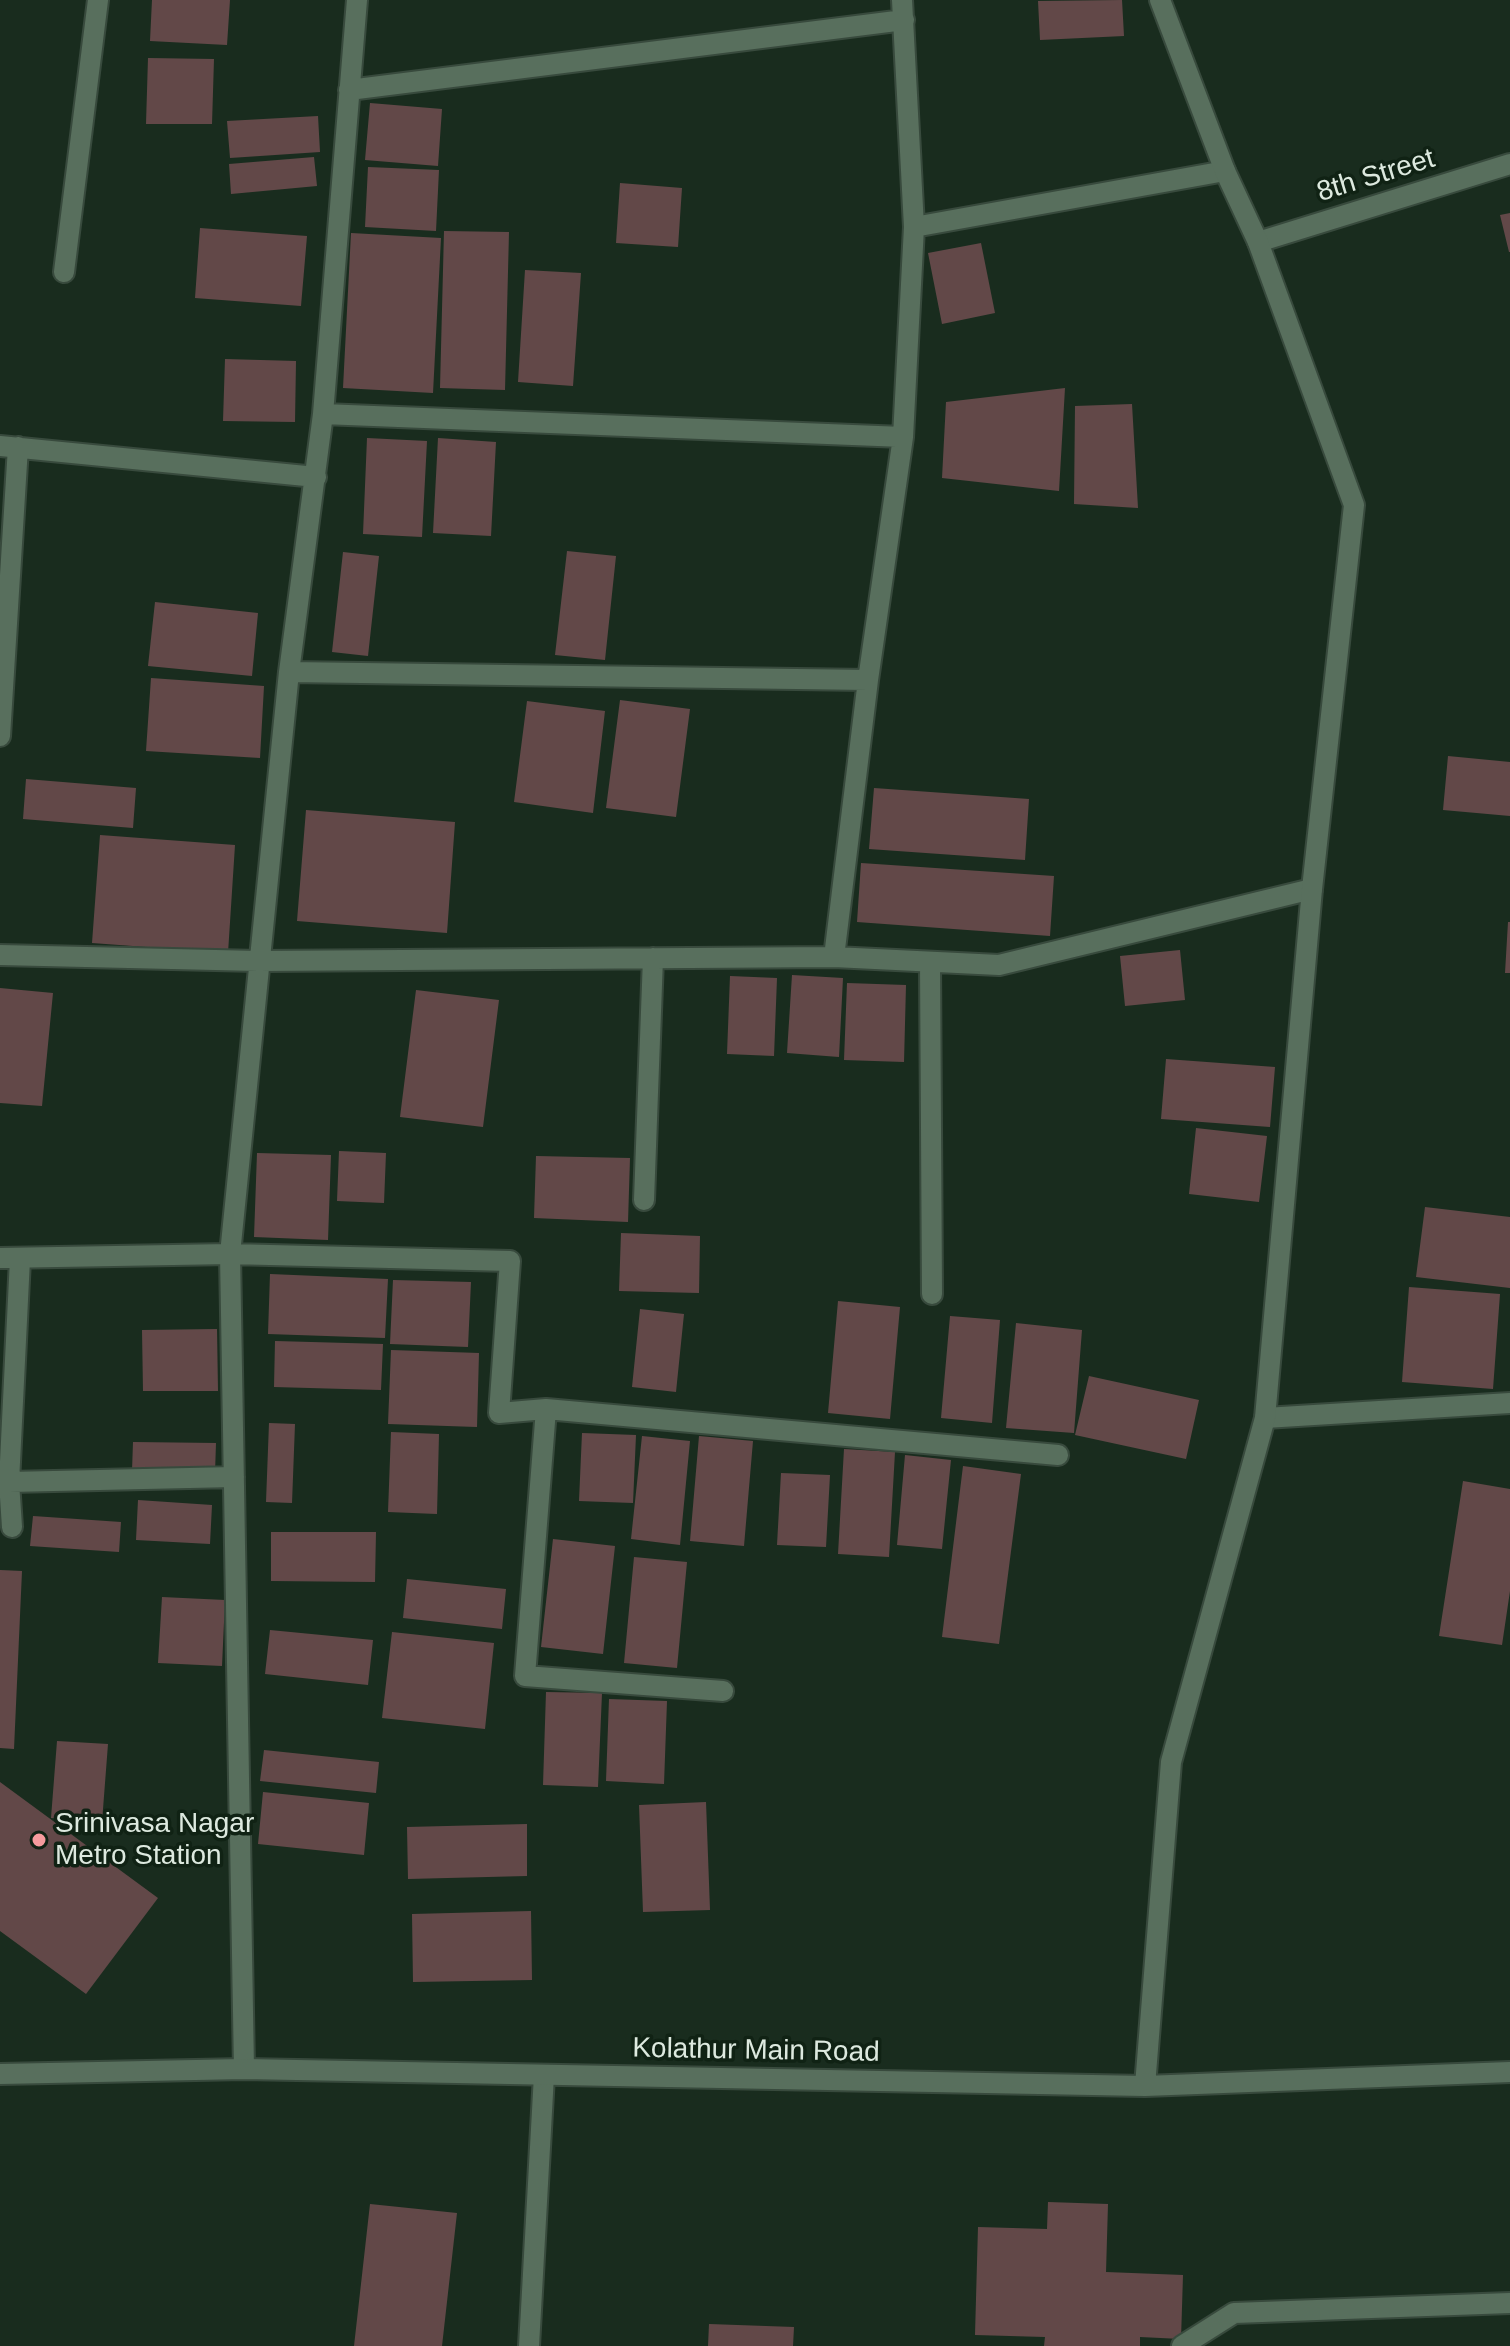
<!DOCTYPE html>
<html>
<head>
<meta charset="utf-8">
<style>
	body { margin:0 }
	canvas { display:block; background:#192c1e }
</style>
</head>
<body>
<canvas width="1510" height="2346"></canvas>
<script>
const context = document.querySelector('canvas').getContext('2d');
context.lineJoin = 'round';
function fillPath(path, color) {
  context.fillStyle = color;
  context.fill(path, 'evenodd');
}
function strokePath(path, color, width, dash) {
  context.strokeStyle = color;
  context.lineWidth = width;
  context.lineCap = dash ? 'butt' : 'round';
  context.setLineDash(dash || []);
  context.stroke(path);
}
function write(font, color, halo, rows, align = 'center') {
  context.font = font + ' Helvetica,sans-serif';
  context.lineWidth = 7;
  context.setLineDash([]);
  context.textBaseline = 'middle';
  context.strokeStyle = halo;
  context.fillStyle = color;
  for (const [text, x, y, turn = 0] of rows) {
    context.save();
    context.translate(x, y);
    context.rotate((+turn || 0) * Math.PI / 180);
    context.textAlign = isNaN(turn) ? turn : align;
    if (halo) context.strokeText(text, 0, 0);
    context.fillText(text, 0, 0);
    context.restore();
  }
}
const building = new Path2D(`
	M152,0H230L227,45L150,41Z
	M1122,0L1124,36L1040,40L1038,1Z
	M148,58L214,59L212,124H146Z
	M370,103L442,109L438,166L365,160Z
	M318,116L320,152L230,158L227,121Z
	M314,157L317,186L231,194L229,164Z
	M368,167L439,170L436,231L365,227Z
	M620,183L682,188L678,247L616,243Z
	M1510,213V252H1509L1500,215Z
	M200,228L307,236L301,306L195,298Z
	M444,231L509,232L505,390L440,388Z
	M351,233L441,238L433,393L343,388Z
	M981,243L995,313L942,324L928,253Z
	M525,270L581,273L573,386L518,382Z
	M225,359L296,361L295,422L223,421Z
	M1065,388L1059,491L942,478L946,402Z
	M1132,404L1138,508L1074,504L1075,406Z
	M367,438L427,441L422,537L363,534Z
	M438,438L496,442L491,536L433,533Z
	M567,551L616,556L605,660L555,655Z
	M343,552L379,556L368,656L332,652Z
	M155,602L258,613L252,676L148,666Z
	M151,678L264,686L260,758L146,751Z
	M620,700L690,709L676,817L606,808Z
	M527,701L605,711L593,813L514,802Z
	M1448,756L1510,762V816L1443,810Z
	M26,779L136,788L133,828L23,819Z
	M874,788L1029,799L1025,860L869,849Z
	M306,810L455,822L447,933L297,921Z
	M100,835L235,845L228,953L92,943Z
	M861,863L1054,876L1050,936L857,922Z
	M1508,922H1510V973H1505Z
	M1180,950L1185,1000L1125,1006L1120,956Z
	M792,975L843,978L839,1057L787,1053Z
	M730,976L777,978L774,1056L727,1054Z
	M847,983L906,985L904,1062L844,1060Z
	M0,988L53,993L42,1106L0,1103Z
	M416,990L499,1000L483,1127L400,1117Z
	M1166,1059L1275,1067L1270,1127L1161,1119Z
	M1196,1128L1267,1136L1259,1202L1189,1194Z
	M339,1151L386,1153L384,1203L337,1201Z
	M257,1153L331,1155L328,1240L254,1237Z
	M536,1156L630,1158L628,1222L534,1218Z
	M1425,1207L1510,1217V1288L1416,1277Z
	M621,1233L700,1236L699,1293L619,1291Z
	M270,1274L388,1279L385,1338L268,1334Z
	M393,1280L471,1282L468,1347L390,1344Z
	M1409,1287L1500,1294L1493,1389L1402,1382Z
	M838,1301L900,1307L890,1419L828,1413Z
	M640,1309L684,1314L676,1392L632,1387Z
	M950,1316L1000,1320L992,1423L941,1418Z
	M1016,1323L1082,1330L1074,1433L1006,1428Z
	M217,1329L218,1391H143L142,1330Z
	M275,1341L383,1344L381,1390L274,1387Z
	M391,1350L479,1353L477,1427L388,1424Z
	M1089,1376L1199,1400L1186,1459L1075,1435Z
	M269,1423L295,1424L292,1503L266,1502Z
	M391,1432L439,1434L437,1514L388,1512Z
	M582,1433L636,1435L633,1503L579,1501Z
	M642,1436L690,1441L680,1545L631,1539Z
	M699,1436L753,1441L744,1546L690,1541Z
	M133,1442L216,1443L215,1473L132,1471Z
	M844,1449L895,1452L889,1557L838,1554Z
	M905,1455L951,1460L942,1549L897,1545Z
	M963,1466L1021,1474L999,1644L942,1637Z
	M781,1473L830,1475L826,1547L777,1545Z
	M1463,1481L1510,1489V1591L1502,1645L1439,1636Z
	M138,1500L212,1505L210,1544L136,1540Z
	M33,1516L121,1522L119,1552L30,1546Z
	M271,1532H376L375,1582L271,1581Z
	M553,1539L615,1546L603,1654L541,1647Z
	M634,1557L687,1562L677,1668L624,1663Z
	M0,1570L22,1571L14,1749L0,1748Z
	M407,1579L506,1589L502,1629L403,1618Z
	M162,1597L225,1600L222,1666L158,1663Z
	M270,1630L373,1640L368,1685L265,1674Z
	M392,1632L494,1643L485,1729L382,1718Z
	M546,1692L602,1693L598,1787L543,1785Z
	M609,1699L667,1701L664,1784L606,1781Z
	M57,1741L108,1744L102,1822L51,1818Z
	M264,1750L379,1762L376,1793L260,1781Z
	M0,1782L158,1898L86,1994L0,1931Z
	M263,1792L369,1803L364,1855L258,1844Z
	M706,1802L710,1910L643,1912L639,1805Z
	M527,1824V1876L408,1879L407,1827Z
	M531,1911L532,1980L413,1982L412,1914Z
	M1048,2202L1108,2204L1106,2272L1183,2275L1181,2339L1140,2337V2346H1044L1045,2337L975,2335L978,2227L1047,2229Z
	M370,2204L457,2213L442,2346H354Z
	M709,2324L794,2327L793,2346H708Z`);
const service = new Path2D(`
	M529,2346L544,2075`);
const minor = new Path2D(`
	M349,90L904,20
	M914,227L1225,171
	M1258,242L1510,164
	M64,272L98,0
	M323,414L903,437
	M0,446L316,477
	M289,672L868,680
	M0,736L18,447
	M0,955L258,961L834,957L999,965L1312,889
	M834,957L868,680L903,437L914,227L902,0
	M930,962L932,1294
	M644,1200L653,958
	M0,1258L230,1254L510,1261L499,1413L546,1409L1058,1455
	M546,1409L525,1676L723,1691
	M1265,1418L1510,1403
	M9,1482L234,1477
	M12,1527L9,1482L20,1259
	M244,2069L230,1254L289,672L323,414L357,0
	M1182,2346L1234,2313L1510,2303`);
const tertiary = new Path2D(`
	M0,2074L244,2069L1145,2086L1510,2072
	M1145,2086L1171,1762L1265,1418L1312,889L1354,505L1258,242L1225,171L1160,0`);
const markers = [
	[39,1840,8,"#f59b9d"]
];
const streetNames = [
	["8th Street",1376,176,-17],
	["Kolathur Main Road",756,2051,1]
];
const poiNames = [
	["Srinivasa Nagar",55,1824],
	["Metro Station",55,1856]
];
fillPath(building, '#624848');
strokePath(service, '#384a3d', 24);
strokePath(minor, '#384a3d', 24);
strokePath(tertiary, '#384a3d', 24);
strokePath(service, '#586f5d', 20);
strokePath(minor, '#586f5d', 20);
strokePath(tertiary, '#586f5d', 20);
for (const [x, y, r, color] of markers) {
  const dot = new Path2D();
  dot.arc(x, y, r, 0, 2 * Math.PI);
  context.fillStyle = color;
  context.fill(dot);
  strokePath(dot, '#102214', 3);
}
write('28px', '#dde9df', '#102214', streetNames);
write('28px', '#dde9df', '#102214', poiNames, 'left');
</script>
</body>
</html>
